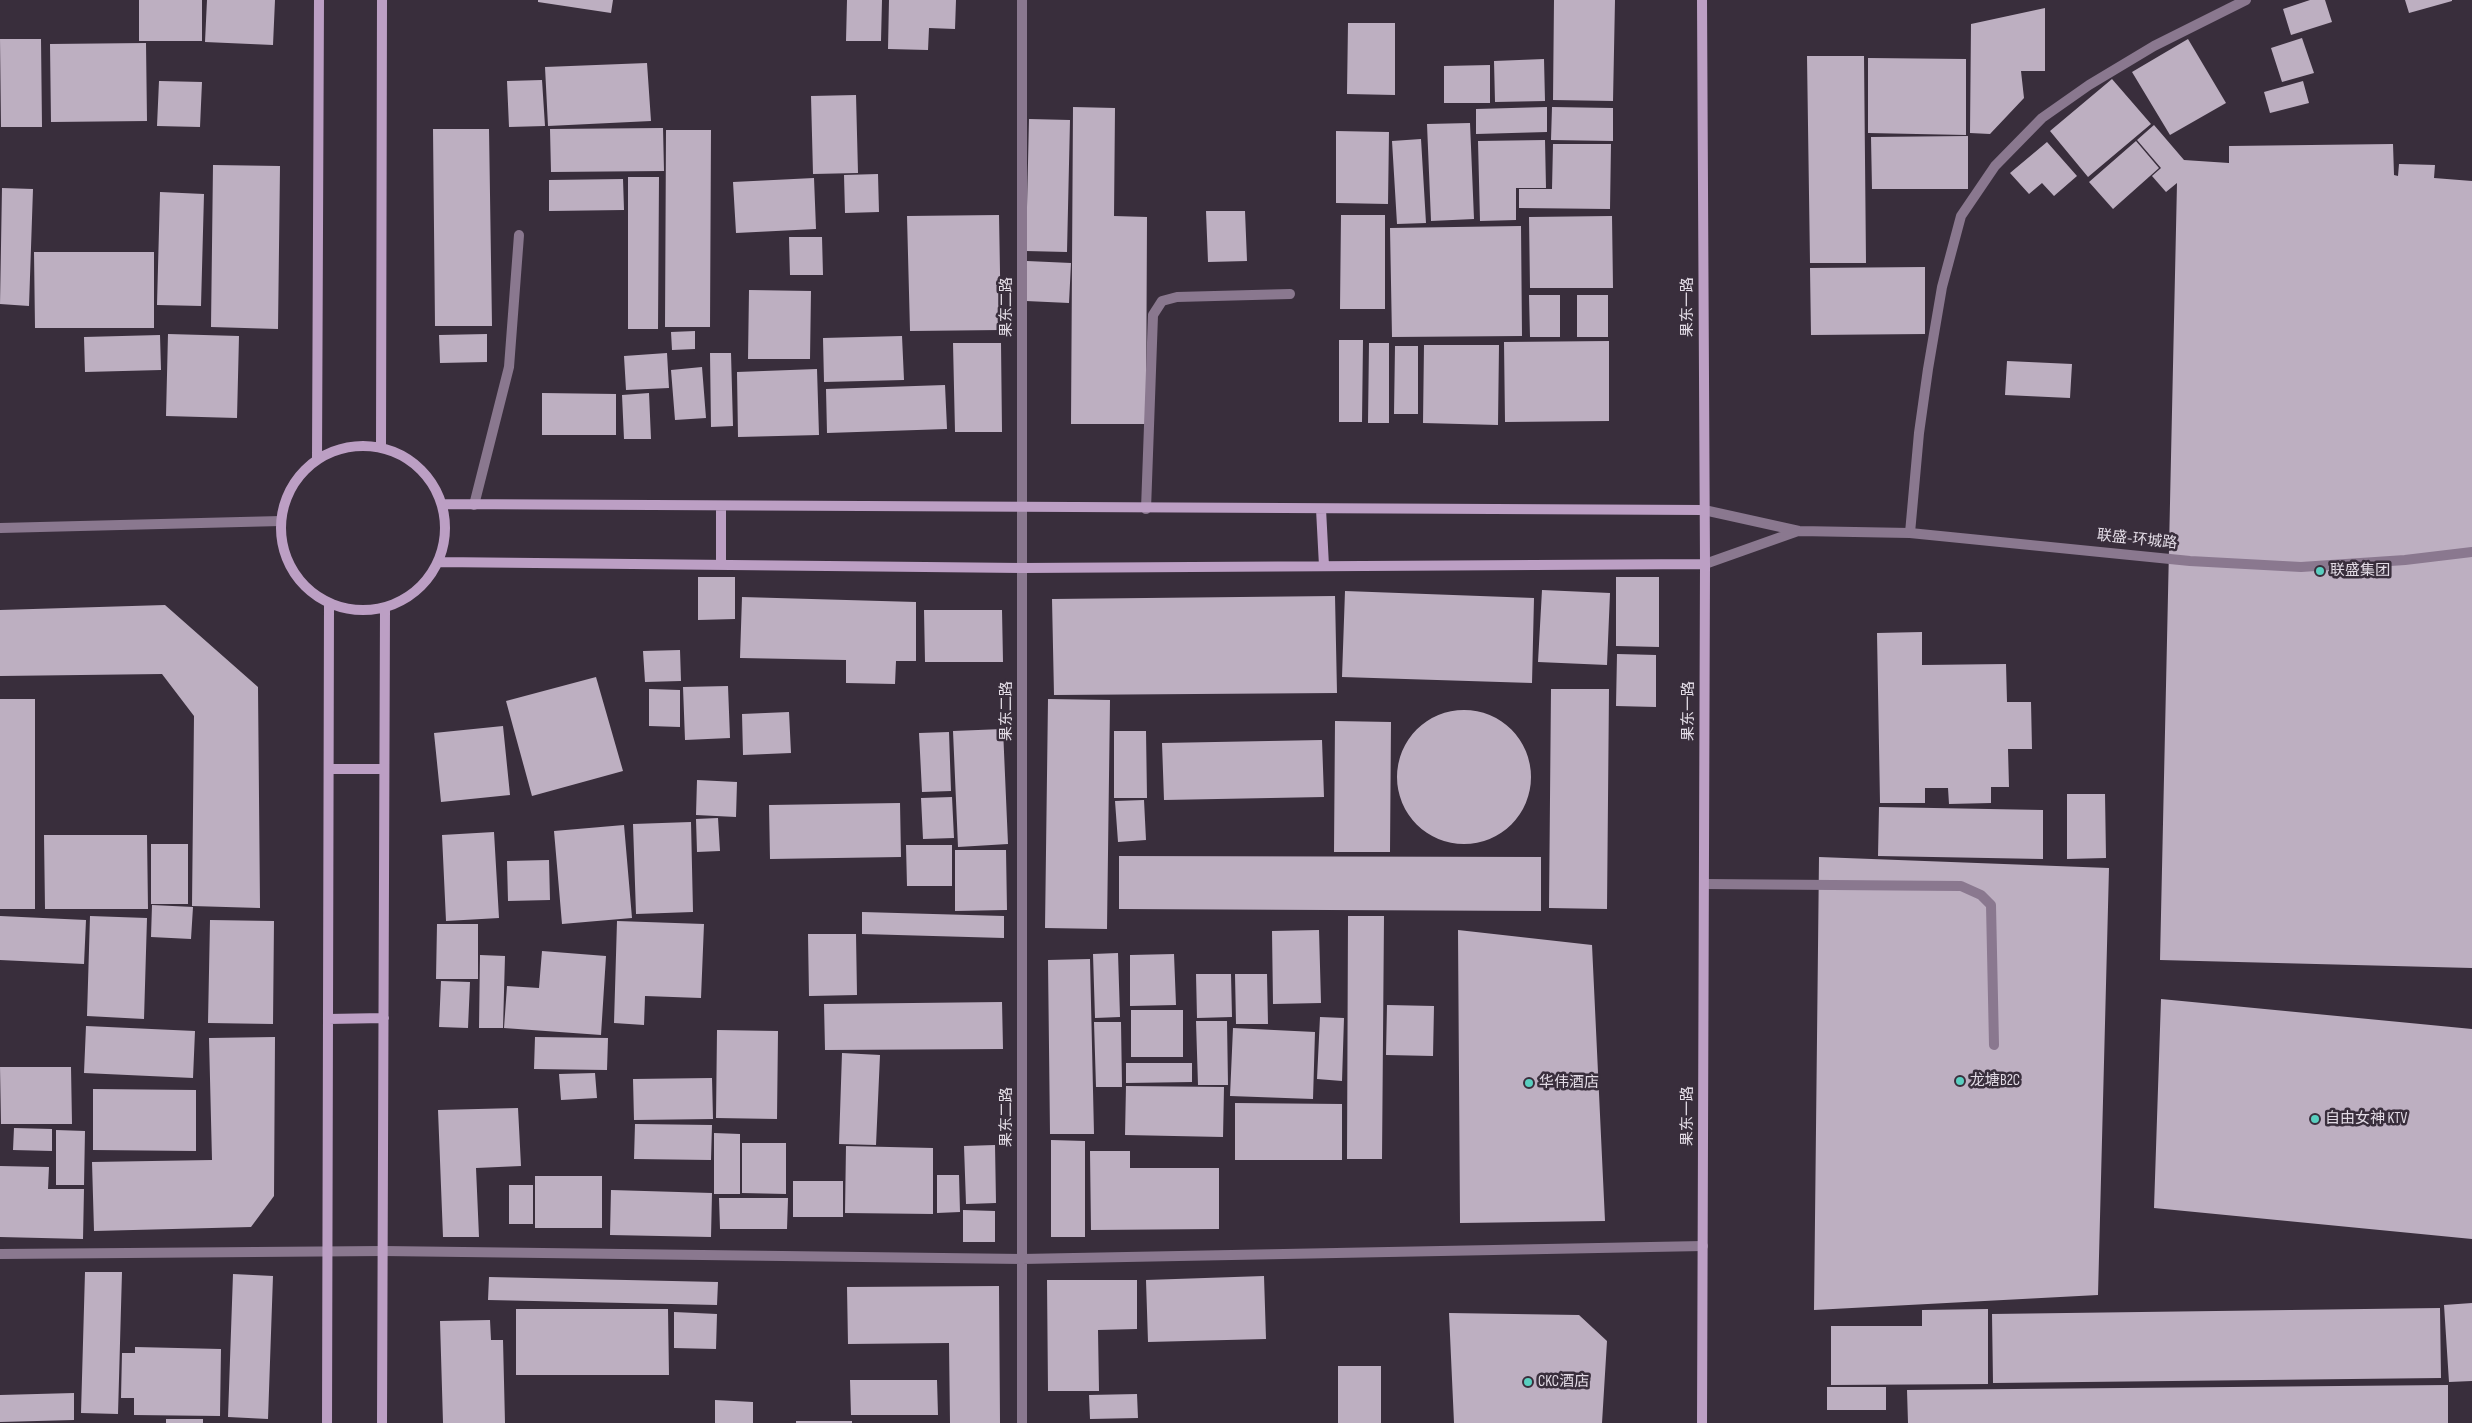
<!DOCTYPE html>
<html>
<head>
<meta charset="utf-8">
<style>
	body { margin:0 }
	canvas { display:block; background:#392e3c }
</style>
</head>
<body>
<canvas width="2472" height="1423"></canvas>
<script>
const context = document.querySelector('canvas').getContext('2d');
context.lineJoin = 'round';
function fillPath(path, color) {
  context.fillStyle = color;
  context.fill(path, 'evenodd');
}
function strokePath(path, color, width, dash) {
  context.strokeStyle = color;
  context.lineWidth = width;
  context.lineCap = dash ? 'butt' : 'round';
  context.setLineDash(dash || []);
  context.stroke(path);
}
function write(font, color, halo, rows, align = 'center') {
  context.font = font + ' "Sofia Sans Condensed","Noto Sans SC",sans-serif';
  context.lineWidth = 5;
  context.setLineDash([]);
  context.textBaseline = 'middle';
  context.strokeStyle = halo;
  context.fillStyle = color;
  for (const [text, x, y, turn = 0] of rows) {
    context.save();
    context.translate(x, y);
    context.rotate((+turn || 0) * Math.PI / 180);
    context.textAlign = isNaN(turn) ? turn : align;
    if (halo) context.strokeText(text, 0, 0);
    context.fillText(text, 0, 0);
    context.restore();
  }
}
const building = new Path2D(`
	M139,0H202V41H139Z
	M207,0H275L273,45L205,42Z
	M538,0H613L611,13L538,2Z
	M847,0H882L881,41H846Z
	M889,0H956L955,29L929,28L928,50L888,49Z
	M1554,0H1615L1613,101L1553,100Z
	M2310,0H2325L2332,22L2291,35L2283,9Z
	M2405,0H2452V1L2409,13Z
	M2045,8V71H2021L2024,98L1990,134L1970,133L1971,24Z
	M1348,23H1395V95L1347,94Z
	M2302,38L2314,73L2282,82L2271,48Z
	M0,39H41L42,127H1Z
	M2188,39L2226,103L2170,135L2132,72Z
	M146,43L147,121L51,122L50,44Z
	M1807,56H1864L1866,263H1810Z
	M1868,58L1966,59V135L1868,133Z
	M1544,59L1545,101L1495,102L1494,61Z
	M647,63L651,121L548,126L545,67Z
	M1490,65V103H1444V66Z
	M2112,79L2151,124L2088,177L2050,131Z
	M542,80L545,126L509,127L507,81Z
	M159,81L202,82L200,127L157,126Z
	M2303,81L2309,103L2270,113L2264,92Z
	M856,95L858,173L813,174L811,96Z
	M1073,107L1115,108L1114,216L1147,217L1146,424H1071Z
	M1547,107V132L1476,134V109Z
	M1552,107L1613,108V141L1551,140Z
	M1029,119L1070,120L1067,252L1026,251Z
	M1470,123L1474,219L1431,221L1427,124Z
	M2154,125L2184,160L2229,163V146L2393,144L2394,175L2398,176L2399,164L2435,165L2434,178L2472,181V968L2160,960L2177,183L2166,192L2152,176L2161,168L2137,140Z
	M663,128L664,171L551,172L550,129Z
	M433,129H489L492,326H435Z
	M666,130H711L710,327H665Z
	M1336,131L1389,132L1388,204L1336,203Z
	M1968,136V189H1872L1871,137Z
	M1421,139L1426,223L1397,224L1392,141Z
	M1545,140L1546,188H1516V220L1480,221L1478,141Z
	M2136,141L2159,168L2113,209L2089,182Z
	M2047,142L2077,176L2054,196L2042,183L2029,194L2010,173Z
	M1553,144H1611L1610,209L1519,208V189H1552Z
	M213,165L280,166L278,329L211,327Z
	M878,174L879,212L845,213L844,175Z
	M628,177H659L658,329H628Z
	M814,178L816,229L736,233L733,182Z
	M623,179L624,210L549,211V180Z
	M2,188L33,189L29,306L0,304Z
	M160,192L204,194L201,306L157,305Z
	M1206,211H1245L1247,261L1208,262Z
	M999,215L1001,330L910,331L907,216Z
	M1341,215H1385V309H1340Z
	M1612,216L1613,288H1530L1529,217Z
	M1521,226L1522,336L1392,337L1390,228Z
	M789,237H822L823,275H790Z
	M34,252H154V328H35Z
	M1027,261L1071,263L1069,303L1026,301Z
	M1925,267V334L1811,335L1810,268Z
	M749,290L811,291L810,359H748Z
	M1529,295H1560V337H1530Z
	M1577,295H1608V337H1577Z
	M695,331V349L672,350L671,332Z
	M168,334L239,336L237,418L166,416Z
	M487,334V362L440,363L439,335Z
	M160,335L161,370L85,372L84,337Z
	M902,336L904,380L824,382L823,338Z
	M1339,340H1363L1362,422H1339Z
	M1609,341V421L1505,422L1504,342Z
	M953,343H1001L1002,432H955Z
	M1369,343H1389V423H1368Z
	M1424,345H1499L1498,425L1423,423Z
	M1395,346H1418V414H1394Z
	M667,353L669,388L626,390L624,356Z
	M710,353H731L733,426L711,427Z
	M2007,361L2072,364L2070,398L2005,395Z
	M702,367L706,418L675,420L671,370Z
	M817,369L819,435L738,437L737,372Z
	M945,385L947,429L827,433L826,389Z
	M542,393L616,394V435H542Z
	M649,393L651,439H624L622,395Z
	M698,577H735V619L698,620Z
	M1616,577H1659V647L1616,646Z
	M1542,590L1610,593L1607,665L1538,662Z
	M1345,591L1534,598L1532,683L1342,677Z
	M1335,596L1337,693L1054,695L1052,599Z
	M742,597L916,602V661H896L895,684L846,683V660L740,658Z
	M165,605L258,687L260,908L192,906L194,716L162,674L0,676V610Z
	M924,610H1002L1003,662H925Z
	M1922,632V665L2006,664L2007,702H2031L2032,749H2008L2009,787H1991V803L1949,804L1948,788H1925V803H1880L1877,633Z
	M680,650L681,681L645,682L643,651Z
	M1617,654L1656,655V707L1616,706Z
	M596,677L623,771L532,796L506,701Z
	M728,686L730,738L685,740L683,687Z
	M649,689L680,690V727L649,726Z
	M1551,689H1609L1607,909L1549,908Z
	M0,699H35V909H0Z
	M1048,699L1110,700L1107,929L1045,928Z
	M1397 777a67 67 0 1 1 134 0a67 67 0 1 1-134 0Z
	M789,712L791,753L743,755L742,714Z
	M1335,721L1391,722L1390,852H1334Z
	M503,726L510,795L441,802L434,733Z
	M1003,729L1008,844L958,847L953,731Z
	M1114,731H1146L1147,798H1114Z
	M949,732L951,791L922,792L919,733Z
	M1322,740L1324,797L1164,800L1162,743Z
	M697,780L737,782L736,817L696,815Z
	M2067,794H2105L2106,858L2067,859Z
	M952,797L954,838L923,839L921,798Z
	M1144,800L1146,840L1118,842L1115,801Z
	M900,803L901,857L770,859L769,805Z
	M1879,807L2043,810V859L1878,856Z
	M718,818L720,851L697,852L696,819Z
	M691,822L693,912L636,914L633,824Z
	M624,825L632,918L562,924L554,831Z
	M494,832L499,918L446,921L442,835Z
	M44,835H147L148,909H45Z
	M151,844H188V904H151Z
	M906,845H952V886H907Z
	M955,850H1006L1007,910L955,911Z
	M1119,856L1541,857V911L1119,909Z
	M1819,857L2109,868L2098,1295L1814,1310Z
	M549,860L550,900L508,901L507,861Z
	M152,905L193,907L191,939L151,937Z
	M862,912L1004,916V938L862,934Z
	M0,916L86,920L84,964L0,960Z
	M90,916L147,918L144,1019L87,1016Z
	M1348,916H1384L1382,1159H1347Z
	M210,920L274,921L273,1024L208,1023Z
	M617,921L704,924L701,998L645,996L644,1025L614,1023Z
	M437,924H478V979H436Z
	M1319,930L1321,1003L1273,1004L1272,931Z
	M1458,930L1592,945L1605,1221L1460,1223Z
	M808,934H856L857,995L809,996Z
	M542,951L606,956L601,1035L504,1028L507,986L539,988Z
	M1118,953L1120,1017L1095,1018L1093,954Z
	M1174,954L1176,1005L1130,1006V955Z
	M480,955L505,956L503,1028H479Z
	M1090,959L1094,1134H1050L1048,960Z
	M1196,974H1231L1232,1017L1197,1018Z
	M1235,974H1267L1268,1024H1236Z
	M441,981L470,982L468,1028L439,1027Z
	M2161,999L2472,1029V1239L2154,1208Z
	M1002,1002L1003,1049L825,1050L824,1004Z
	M1387,1005L1434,1006L1433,1056L1386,1055Z
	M1131,1010H1183V1057H1131Z
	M1320,1017L1344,1018L1342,1081L1317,1079Z
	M1196,1021H1227L1228,1085H1198Z
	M1094,1022H1121L1122,1087H1096Z
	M86,1026L195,1031L193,1078L84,1073Z
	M1233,1028L1315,1032L1313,1099L1230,1096Z
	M717,1030L778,1031L777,1119L716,1118Z
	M275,1037L274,1196L251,1227L94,1231L92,1162L212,1160L209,1038Z
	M535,1037L608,1038L607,1070L534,1069Z
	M842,1053L880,1055L876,1145L839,1144Z
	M1126,1063H1192V1082L1126,1083Z
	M0,1067H71L72,1124H1Z
	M595,1073L597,1098L561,1100L559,1074Z
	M712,1078L713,1119L634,1120L633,1079Z
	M1126,1086L1224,1087L1223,1137L1125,1135Z
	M93,1089L196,1090V1151L93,1150Z
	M1235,1103L1342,1104V1160H1235Z
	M518,1108L521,1166L476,1168L479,1237H443L438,1110Z
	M635,1124L712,1125L711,1160L634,1159Z
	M14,1128L52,1129V1151L13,1150Z
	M56,1130L85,1131L84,1185H56Z
	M714,1133L740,1134V1194H714Z
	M1051,1140L1085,1141V1237H1051Z
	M742,1143H786V1194L742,1193Z
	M995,1145L996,1203L966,1204L964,1146Z
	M846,1146L933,1148V1214L845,1213Z
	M1090,1151H1130V1168H1219V1229L1091,1230Z
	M0,1166L49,1167L48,1189H84L83,1239L0,1237Z
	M937,1175H959L960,1212L937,1213Z
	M535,1176H602V1228H535Z
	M793,1181H843V1217H793Z
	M509,1185H533V1224H509Z
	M611,1190L712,1193L711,1237L610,1235Z
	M719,1198H788L787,1229H720Z
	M963,1210L995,1211V1242H963Z
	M85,1272H122L118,1414L81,1413Z
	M233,1274L273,1276L268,1419L228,1417Z
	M1264,1276L1266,1339L1148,1342L1146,1280Z
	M489,1277L718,1282L717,1305L488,1300Z
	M1047,1280H1137V1329L1098,1330L1099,1391H1048Z
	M999,1286L1000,1423H950L949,1343L848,1344L847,1287Z
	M2472,1303V1381L2449,1382L2444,1305Z
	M2440,1308L2441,1378L1993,1383L1992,1314Z
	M516,1309H668L669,1375H516Z
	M1988,1309V1384L1831,1385V1326H1922V1310Z
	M674,1312L717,1314L716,1349L674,1348Z
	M1449,1313L1579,1315L1607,1341L1602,1423H1454Z
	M490,1320L491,1340H503L505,1423H443L440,1321Z
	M135,1347L221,1349L220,1416L134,1415V1398H121L122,1353H135Z
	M1338,1366H1381V1423H1338Z
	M850,1380H937L938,1415H851Z
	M2448,1385V1423H1908L1907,1390Z
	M1827,1387H1886V1410H1827Z
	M74,1393V1420L0,1422V1395Z
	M1137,1394L1138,1418L1090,1419L1089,1395Z
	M715,1400L753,1402V1423H715Z
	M166,1419H203V1423H166Z
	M796,1421H852V1423H796Z`);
const lane = new Path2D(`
	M474,505L509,367L519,235
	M1146,509L1153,315L1162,301L1177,297L1290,294
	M1704,884L1961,886L1981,895L1991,905L1994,1045`);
const street = new Path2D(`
	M1022,0V1423
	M1704,510L1799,531L1910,533L2190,561L2301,567L2405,560L2472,552
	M0,528L281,521
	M1910,533L1919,433L1928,369L1942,287L1961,216L1995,166L2042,118L2089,85L2154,46L2246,0
	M1705,564L1798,531
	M0,1254L383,1251L1022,1259L1703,1246`);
const secondary = new Path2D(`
	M1702,0L1705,564L1702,1423
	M281 528a82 82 0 1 1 164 0a82 82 0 1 1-164 0Z
	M381,448L382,0
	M317,459L319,0
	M442,504L1704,510
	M1321,509L1324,566
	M438,562L1022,568L1705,564
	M721,565V506
	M329,769H384
	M328,1019L384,1018
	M327,1423L329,603
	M382,1423L385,608`);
const markers = [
	[2320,571,5,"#59cebf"],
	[1960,1081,5,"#59cebf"],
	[1529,1083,5,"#59cebf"],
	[2315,1119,5,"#59cebf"],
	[1528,1382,5,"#59cebf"]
];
const streetNames = [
	["果东二路",1007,307,-90],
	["果东一路",1688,307,-90],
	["联盛-环城路",2137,540,6],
	["果东二路",1007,711,-90],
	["果东一路",1689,711,-90],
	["果东一路",1688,1116,-90],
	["果东二路",1007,1117,-90]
];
const poiNames = [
	["联盛集团",2330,571],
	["龙塘B2C",1970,1081],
	["华伟酒店",1539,1083],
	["自由女神 KTV",2325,1119],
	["CKC酒店",1538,1382]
];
fillPath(building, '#bdafc1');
strokePath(lane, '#8a788f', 10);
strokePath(street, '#8a788f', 10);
strokePath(secondary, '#bc9fc4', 10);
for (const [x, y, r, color] of markers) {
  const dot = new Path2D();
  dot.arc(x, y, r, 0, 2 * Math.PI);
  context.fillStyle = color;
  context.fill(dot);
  strokePath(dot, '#392e3c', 2);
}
write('15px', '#e3dce6', '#392e3c', streetNames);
write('15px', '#e3dce6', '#392e3c', poiNames, 'left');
</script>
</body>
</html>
